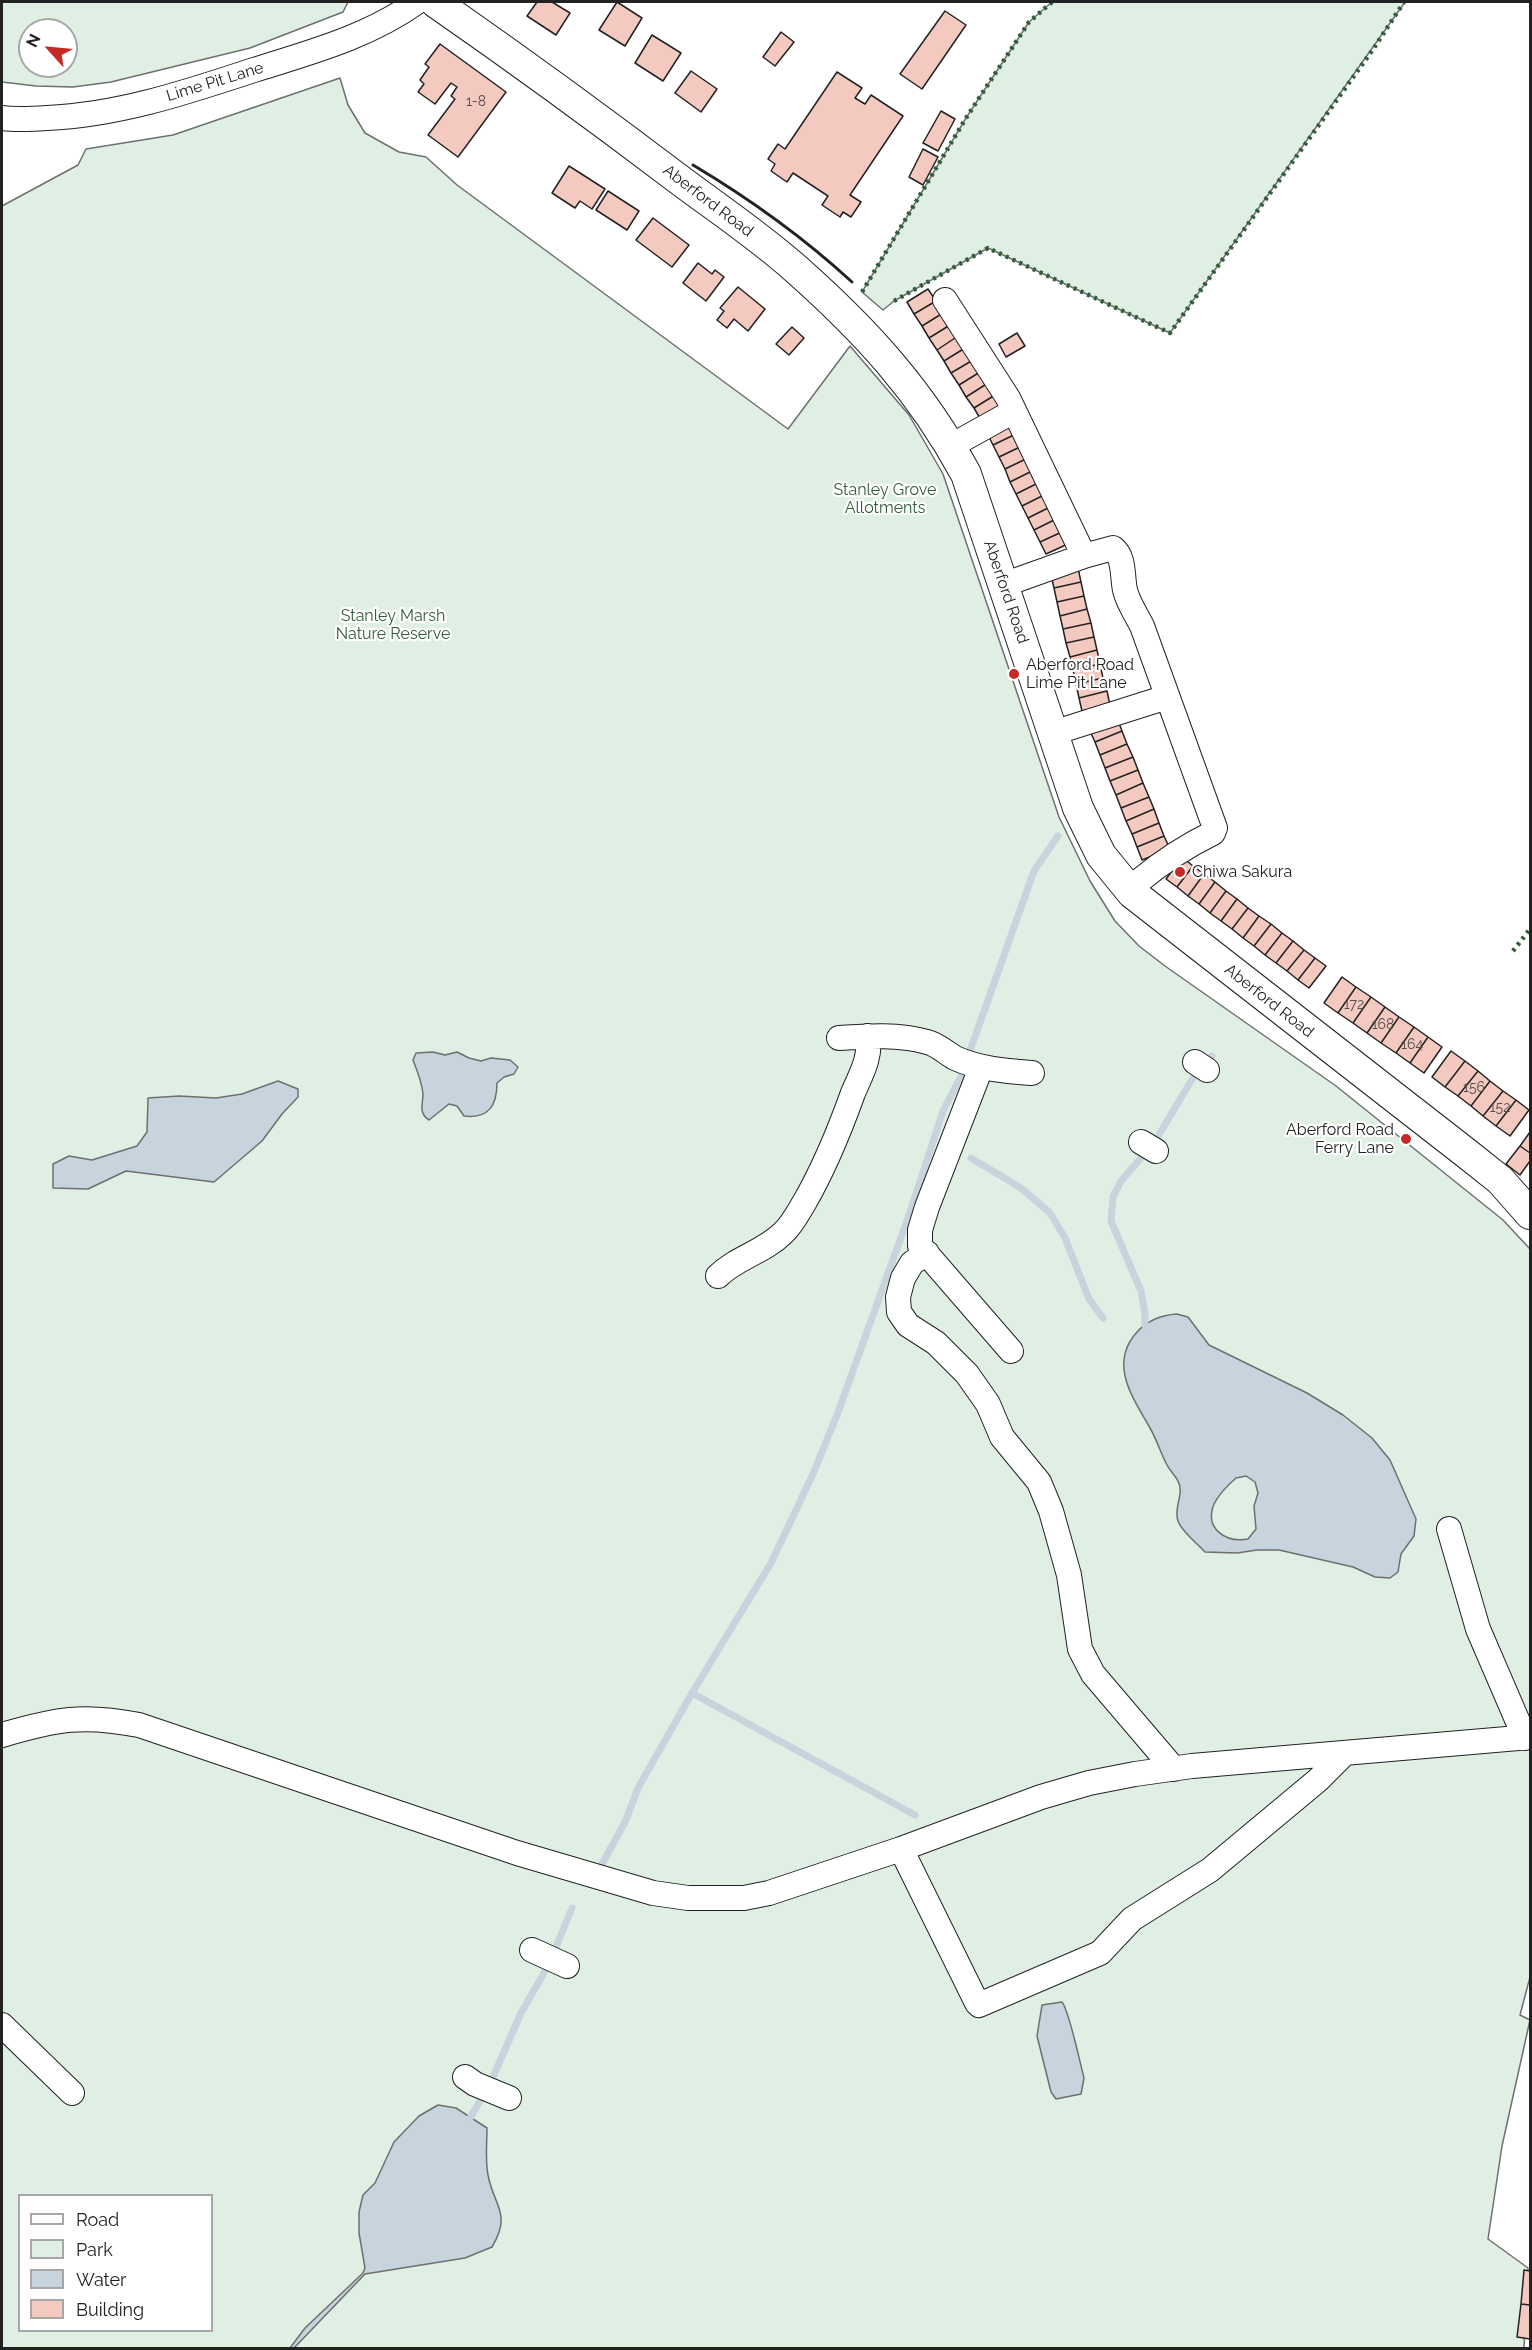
<!DOCTYPE html>
<html>
<head>
<meta charset="utf-8">
<style>
	body { margin:0 }
	#map { position:relative; width:1532px; height:2350px; overflow:hidden; background:#fff; font-family:Raleway,sans-serif }
	canvas { display:block }
	.frame { position:absolute; inset:0; border:3px solid #222; pointer-events:none }
	.legend { position:absolute; left:18px; top:2194px; width:195px; height:138px; box-sizing:border-box; background:#fff; border:2px solid #a7a7a7; margin:0; padding:8px 10px; list-style:none; font-size:18px; color:#222 }
	.legend li { display:flex; align-items:center; gap:12px; height:30px }
	.legend b { width:30px; border:2px solid #a7a7a7 }
	.north { position:absolute; left:18px; top:18px; width:60px; height:60px; box-sizing:border-box; background:#fff; border:2px solid #a7a7a7; border-radius:50%; rotate:297deg; font-size:16px; font-weight:700; line-height:24px; text-align:center; color:#222 }
	.north::after { content:''; display:block; margin:auto; width:21px; height:27px; background:#c62828; clip-path:polygon(50% 0,100% 100%,50% 72%,0 100%) }
</style>
</head>
<body>
<div id="map">
<canvas width="1532" height="2350"></canvas>
<div class="frame"></div>
<ul class="legend">
<li><b style="height:8px;background:#fff"></b>Road</li>
<li><b style="height:16px;background:#e0efe3"></b>Park</li>
<li><b style="height:16px;background:#c7d3dd"></b>Water</li>
<li><b style="height:16px;background:#f3c9c0"></b>Building</li>
</ul>
<div class="north">N</div>
</div>
<script>
const context = document.querySelector('canvas').getContext('2d');
context.lineJoin = 'round';
function fillPath(path, color) {
  context.fillStyle = color;
  context.fill(path, 'evenodd');
}
function strokePath(path, color, width, dash) {
  context.strokeStyle = color;
  context.lineWidth = width;
  context.lineCap = dash ? 'butt' : 'round';
  context.setLineDash(dash || []);
  context.stroke(path);
}
function write(font, color, halo, rows, align = 'center') {
  context.font = font + ' Raleway,sans-serif';
  context.lineWidth = 4.5;
  context.setLineDash([]);
  context.textBaseline = 'middle';
  context.strokeStyle = halo;
  context.fillStyle = color;
  for (const [text, x, y, turn = 0] of rows) {
    context.save();
    context.translate(x, y);
    context.rotate((+turn || 0) * Math.PI / 180);
    context.textAlign = isNaN(turn) ? turn : align;
    if (halo) context.strokeText(text, 0, 0);
    context.fillText(text, 0, 0);
    context.restore();
  }
}
const green = new Path2D(`
	M2,2H348L343,12L250,48L111,82L73,87L36,86L2,82ZM30,30H66V66H30Z
	M1052,2H1405L1170,333L988,248L894,301L883,310L862,292L966,118L1029,22Z
	M340,78L348,105L365,133L399,152L426,157L457,185L788,429L850,346L909,415L943,474L1059,817L1090,881L1115,921L1139,946L1165,966L1336,1086L1503,1220L1530,1249V1977L1520,2015L1530,2020L1502,2146L1488,2239L1528,2268L1524,2348H2V206L78,165L86,149L173,135ZM20,2196H212V2330H20Z`);
const water = new Path2D(`
	M433,1052L445,1055L457,1052L469,1058L481,1061L491,1058L510,1060L518,1067L514,1074L504,1077L497,1083C497,1105 489,1119 464,1116L457,1106L449,1104L429,1120C418,1113 423,1104 423,1094C422,1083 417,1070 413,1060L416,1053Z
	M278,1081L298,1089V1097L282,1114L262,1141L214,1182L126,1171L88,1189L53,1188V1164L69,1156L92,1160L137,1146L147,1132L148,1098L179,1096L216,1098L242,1094Z
	M1177,1314L1188,1317L1209,1345L1307,1393L1343,1415L1372,1438L1390,1460L1416,1519L1414,1536L1401,1554L1398,1572L1390,1578L1375,1577L1353,1567L1279,1550H1257L1237,1553L1205,1552C1197,1543 1182,1532 1178,1521C1173,1508 1185,1493 1178,1481C1175,1475 1170,1471 1167,1465C1161,1454 1157,1440 1150,1428C1133,1398 1108,1364 1137,1332C1148,1320 1161,1315 1177,1314ZM1246,1476L1255,1482L1258,1493L1254,1506L1256,1529L1248,1539C1226,1543 1204,1529 1214,1504C1219,1494 1228,1485 1236,1478Z
	M1062,2002C1069,2010 1080,2063 1084,2078L1081,2094L1056,2099L1051,2092L1037,2036L1042,2005Z
	M438,2105L456,2108L487,2128C487,2143 485,2160 488,2175C494,2207 512,2213 492,2247L465,2258L365,2274L294,2348H290L305,2328L363,2273L365,2268L359,2233V2212L363,2195L375,2183L394,2142L419,2116Z`);
const stream = new Path2D(`
	M971,1158L1021,1188L1050,1213L1065,1238L1089,1299L1103,1318
	M1145,1325V1313L1141,1291L1111,1221L1113,1197L1121,1181L1154,1143L1203,1061L1212,1056
	M692,1693L915,1815
	M601,1866L626,1820L638,1788L692,1693L771,1563L813,1474L837,1415L908,1218L943,1111L961,1076L1034,871L1058,836
	M470,2118L490,2084L521,2013L549,1964L572,1908`);
const building = new Path2D(`
	M537,2H552L570,13L556,35L527,16Z
	M617,2L642,18L625,46L599,30Z
	M945,11L966,25L922,89L900,74Z
	M781,32L794,42L775,66L763,57Z
	M652,35L681,53L663,81L635,63Z
	M440,44L506,92L458,157L428,135L455,99L451,96L457,87L451,83L435,104L418,92L424,84L420,80L429,67L425,64Z
	M691,71L717,89L701,112L675,93Z
	M837,72L862,88L855,98L865,104L871,95L903,116L850,195L861,202L851,217L843,212L840,217L822,205L828,196L793,173L787,182L771,171L775,164L768,159L778,144L785,149Z
	M941,111L955,119L938,151L923,143Z
	M923,149L938,157L923,185L909,177Z
	M569,166L605,189L592,209L580,201L575,208L552,193Z
	M608,191L639,211L627,230L596,210Z
	M653,218L689,245L672,267L636,240Z
	M698,263L712,274L715,270L724,277L706,301L683,283Z
	M738,287L765,309L748,331L734,319L727,328L717,320L724,311L720,308Z
	M928,289L936,301L914,314L907,302Z
	M936,301L943,313L922,326L914,314Z
	M943,313L950,325L929,338L922,326Z
	M950,325L958,336L937,350L929,338Z
	M792,327L804,338L789,355L776,344Z
	M1017,333L1025,346L1006,357L999,344Z
	M958,336L965,348L944,361L937,350Z
	M965,348L973,360L951,373L944,361Z
	M973,360L980,372L959,385L951,373Z
	M980,372L988,383L966,397L959,385Z
	M988,383L995,395L974,408L966,397Z
	M995,395L1003,407L981,420L974,408Z
	M1010,422L1016,434L993,445L987,433Z
	M1016,434L1022,446L999,457L993,445Z
	M1022,446L1028,458L1005,469L999,457Z
	M1028,458L1034,470L1010,482L1005,469Z
	M1034,470L1040,482L1016,494L1010,482Z
	M1040,482L1046,494L1022,506L1016,494Z
	M1046,494L1052,506L1028,518L1022,506Z
	M1052,506L1058,518L1034,530L1028,518Z
	M1058,518L1064,531L1040,542L1034,530Z
	M1064,531L1070,543L1046,554L1040,542Z
	M1078,568L1081,582L1054,588L1051,575Z
	M1081,582L1084,596L1057,602L1054,588Z
	M1084,596L1087,609L1060,616L1057,602Z
	M1087,609L1091,623L1063,629L1060,616Z
	M1091,623L1094,637L1066,643L1063,629Z
	M1094,637L1097,650L1070,657L1066,643Z
	M1097,650L1100,664L1073,670L1070,657Z
	M1100,664L1103,678L1076,684L1073,670Z
	M1103,678L1107,691L1079,698L1076,684Z
	M1107,691L1110,705L1082,711L1079,698Z
	M1117,718L1122,731L1095,742L1089,729Z
	M1122,731L1127,744L1100,755L1095,742Z
	M1127,744L1133,757L1105,768L1100,755Z
	M1133,757L1138,770L1110,781L1105,768Z
	M1138,770L1143,783L1116,795L1110,781Z
	M1143,783L1149,797L1121,808L1116,795Z
	M1149,797L1154,809L1126,821L1121,808Z
	M1154,809L1159,823L1132,834L1126,821Z
	M1159,823L1164,836L1137,847L1132,834Z
	M1164,836L1170,849L1142,860L1137,847Z
	M1182,857L1193,866L1177,887L1166,879Z
	M1193,866L1204,874L1188,896L1177,887Z
	M1204,874L1215,882L1199,904L1188,896Z
	M1215,882L1226,891L1210,913L1199,904Z
	M1226,891L1237,899L1221,921L1210,913Z
	M1237,899L1248,908L1232,929L1221,921Z
	M1248,908L1259,916L1243,938L1232,929Z
	M1259,916L1271,924L1254,946L1243,938Z
	M1271,924L1282,933L1265,955L1254,946Z
	M1282,933L1293,941L1276,963L1265,955Z
	M1293,941L1304,950L1287,971L1276,963Z
	M1304,950L1315,958L1298,980L1287,971Z
	M1315,958L1326,966L1309,988L1298,980Z
	M1342,977L1356,987L1338,1013L1324,1003Z
	M1356,987L1371,997L1353,1023L1338,1013Z
	M1371,997L1385,1007L1367,1033L1353,1023Z
	M1385,1007L1399,1017L1381,1043L1367,1033Z
	M1399,1017L1414,1027L1396,1053L1381,1043Z
	M1414,1027L1428,1037L1410,1063L1396,1053Z
	M1428,1037L1442,1047L1424,1073L1410,1063Z
	M1451,1051L1465,1061L1445,1087L1432,1077Z
	M1465,1061L1478,1071L1458,1096L1445,1087Z
	M1478,1071L1490,1081L1471,1106L1458,1096Z
	M1490,1081L1503,1091L1483,1116L1471,1106Z
	M1503,1091L1516,1100L1496,1126L1483,1116Z
	M1516,1100L1529,1110L1510,1136L1496,1126Z
	M1530,1132V1153L1520,1146Z
	M1520,1146L1530,1153V1161L1520,1175L1506,1164Z
	M1524,2270L1530,2271V2305L1521,2304Z
	M1521,2304L1530,2305V2339L1517,2337Z`);
const minor = new Path2D(`
	M2,118C17,120 32,119 47,118C119,115 187,92 254,70C311,52 368,37 417,2
	M945,300L1008,398L1084,556L1113,548C1125,557 1122,577 1125,590C1128,603 1136,614 1142,626L1215,828L1213,833C1186,846 1162,862 1139,881
	M951,446L1014,411
	M1003,585L1084,556
	M1053,733L1167,697
	M839,1038C869,1036 899,1034 927,1042C937,1044 946,1053 955,1058C979,1069 1006,1071 1032,1073
	M1195,1062L1207,1070
	M977,1066V1078L927,1207L920,1230V1246L1011,1351
	M1141,1142L1156,1151
	M927,1253L912,1263L903,1278L898,1297L899,1312L908,1325L936,1343L967,1374L988,1404L1002,1437L1039,1482L1051,1511L1069,1575L1080,1649L1093,1674L1174,1769
	M718,1276C736,1258 764,1252 783,1233C792,1225 798,1213 804,1203C825,1167 839,1132 853,1093C861,1074 871,1058 868,1036
	M1449,1529L1478,1629L1525,1738
	M2,1735C56,1719 83,1714 139,1725L517,1853L653,1893L688,1898H744L769,1893L901,1849L1041,1797L1089,1783L1135,1774L1192,1766L1530,1737
	M901,1849L977,2003L979,2005L1100,1953L1132,1919L1210,1870L1318,1780L1344,1754
	M532,1950L567,1966
	M2,2025L72,2093
	M465,2077L475,2084L509,2098`);
const major = new Path2D(`
	M435,2C517,59 598,118 677,178C717,208 759,236 796,269C866,331 921,391 966,474L1078,808L1101,855L1132,893L1466,1153L1500,1180L1530,1214`);
const hedge = new Path2D(`
	M862,292L966,118L1029,22L1052,2
	M894,301L988,248L1170,333L1374,48L1404,2
	M1513,951L1530,929`);
const wall = new Path2D(`
	M693,165C750,199 803,237 852,282`);
const markers = [
	[1014,674,6,"#c62828"],
	[1180,872,6,"#c62828"],
	[1406,1139,6,"#c62828"]
];
const numberNames = [
	["1-8",476,102],
	["172",1354,1005],
	["168",1383,1025],
	["164",1412,1045],
	["156",1474,1088],
	["152",1500,1108]
];
const streetNames = [
	["Lime Pit Lane",215,82,-17],
	["Aberford Road",708,201,37],
	["Aberford Road",1006,592,71],
	["Aberford Road",1269,1001,38]
];
const parkNames = [
	["Stanley Grove",885,490],
	["Allotments",885,508],
	["Stanley Marsh",393,616],
	["Nature Reserve",393,634]
];
const poiNames = [
	["Aberford Road",1026,665],
	["Lime Pit Lane",1026,683],
	["Chiwa Sakura",1192,872],
	["Aberford Road",1394,1130,"right"],
	["Ferry Lane",1394,1148,"right"]
];
fillPath(green, '#e0efe3');
strokePath(green, '#6f6f6f', 1.5);
fillPath(water, '#c7d3dd');
strokePath(water, '#6f6f6f', 1.5);
strokePath(stream, '#c7d3dd', 7);
fillPath(building, '#f3c9c0');
strokePath(building, '#222', 1.5);
strokePath(minor, '#222', 26);
strokePath(major, '#222', 32);
strokePath(minor, '#fff', 24);
strokePath(major, '#fff', 30);
strokePath(hedge, '#2f5e38', 4.5, [3, 4.5]);
strokePath(wall, '#222', 3);
for (const [x, y, r, color] of markers) {
  const dot = new Path2D();
  dot.arc(x, y, r, 0, 2 * Math.PI);
  context.fillStyle = color;
  context.fill(dot);
  strokePath(dot, '#fff', 2);
}
write('14px', '#564c4a', null, numberNames);
write('16px', '#222', '#fff', streetNames);
write('16px', '#2f5e38', '#fff', parkNames);
write('16px', '#222', '#fff', poiNames, 'left');
</script>
</body>
</html>
